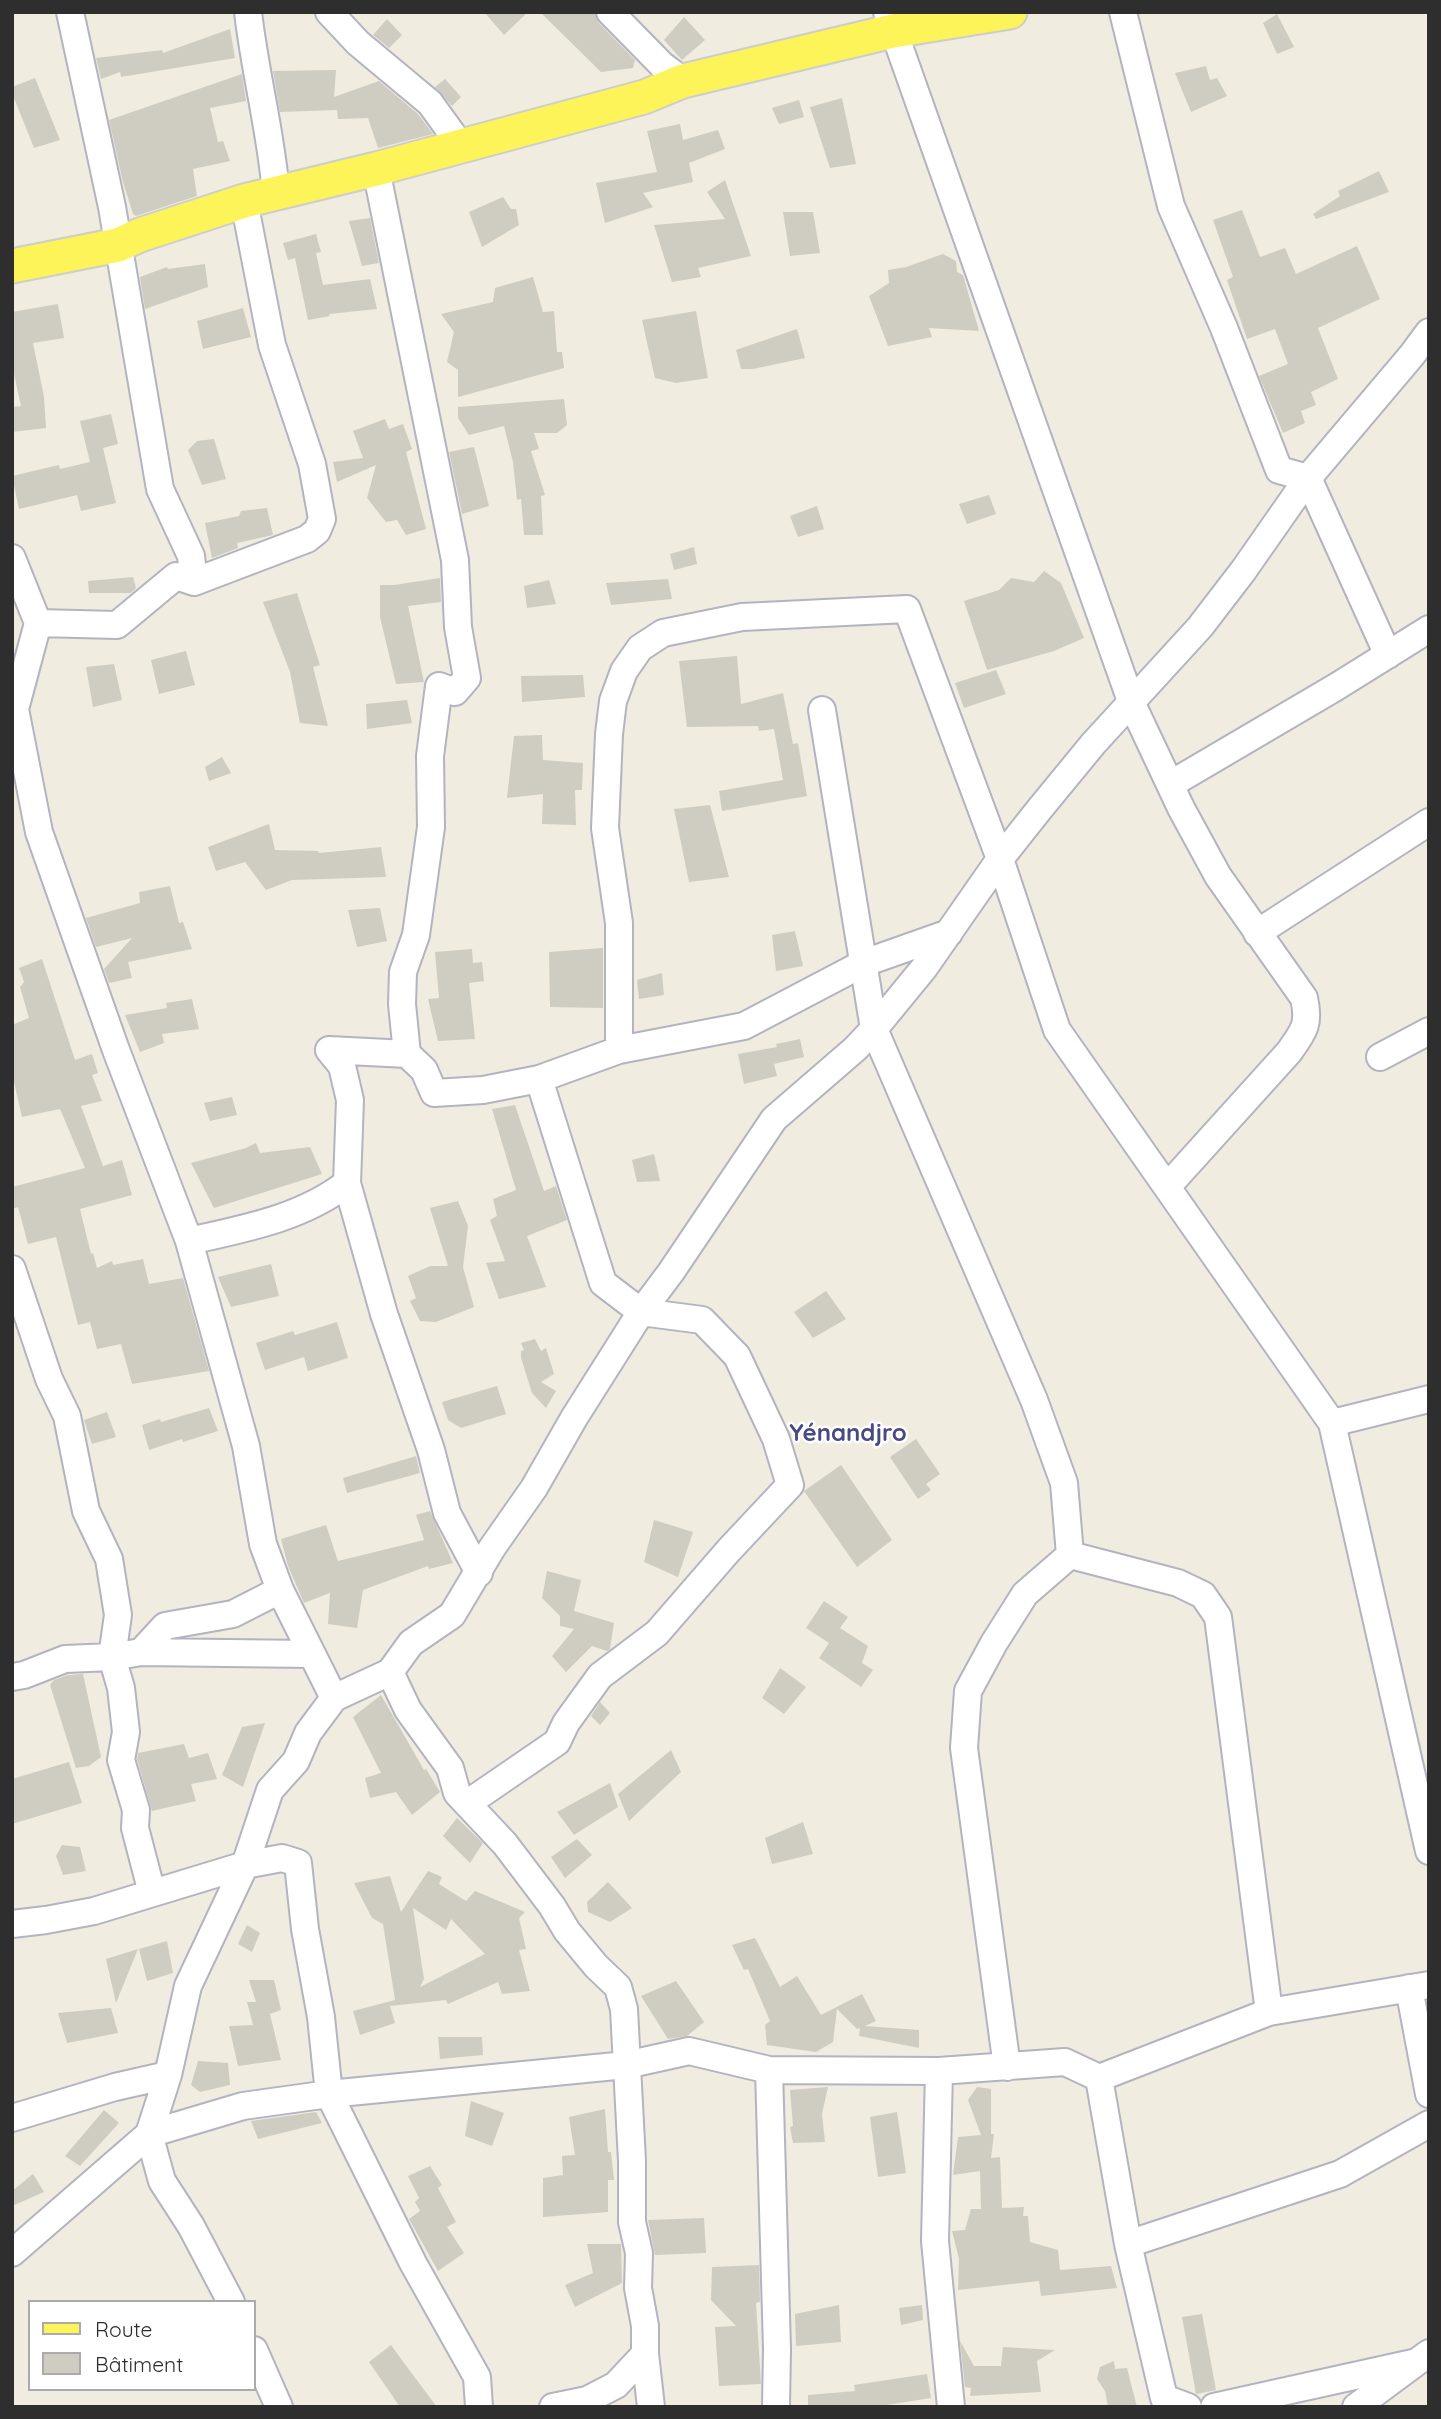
<!DOCTYPE html>
<html>
<head>
<meta charset="utf-8">
<style>
	body { margin:0 }
	#map { position:relative; width:1441px; height:2419px; overflow:hidden; background:#f0ecdf; font-family:Quicksand,sans-serif }
	canvas { display:block }
	.frame { position:absolute; inset:0; border:14px solid #2e2e2e; pointer-events:none }
	.legend { position:absolute; left:28px; top:2300px; width:228px; height:91px; box-sizing:border-box; background:#fff; border:2px solid #ababab; margin:0; padding:9px 12px; list-style:none; font-size:21px; color:#2e2e2e }
	.legend li { display:flex; align-items:center; gap:14px; height:35px }
	.legend b { width:35px; border:2px solid #ababab }
</style>
</head>
<body>
<div id="map">
<canvas width="1441" height="2419"></canvas>
<div class="frame"></div>
<ul class="legend">
<li><b style="height:9px;background:#fcf458"></b>Route</li>
<li><b style="height:19px;background:#cfcdc1"></b>Bâtiment</li>
</ul>
</div>
<script>
const context = document.querySelector('canvas').getContext('2d');
context.lineJoin = 'round';
function fillPath(path, color) {
  context.fillStyle = color;
  context.fill(path, 'evenodd');
}
function strokePath(path, color, width, dash) {
  context.strokeStyle = color;
  context.lineWidth = width;
  context.lineCap = dash ? 'butt' : 'round';
  context.setLineDash(dash || []);
  context.stroke(path);
}
function write(font, color, halo, rows, align = 'center') {
  context.font = font + ' Quicksand,sans-serif';
  context.lineWidth = 5;
  context.setLineDash([]);
  context.textBaseline = 'middle';
  context.strokeStyle = halo;
  context.fillStyle = color;
  for (const [text, x, y, turn = 0] of rows) {
    context.save();
    context.translate(x, y);
    context.rotate((+turn || 0) * Math.PI / 180);
    context.textAlign = isNaN(turn) ? turn : align;
    if (halo) context.strokeText(text, 0, 0);
    context.fillText(text, 0, 0);
    context.restore();
  }
}
const building = new Path2D(`
	M484,12H528L504,35Z
	M540,12H595L599,23L635,60L633,68L601,72Z
	M1277,14L1294,47L1277,54L1263,23Z
	M684,17L705,40L682,60L664,40Z
	M387,19L402,35L389,48L373,35Z
	M230,29L235,58L121,77L120,72L101,79L96,58L162,50L163,53Z
	M1206,66L1210,80L1217,78L1227,96L1191,112L1175,73Z
	M336,70L334,97L379,81L418,114L433,134L378,148L368,118L338,119L337,110L280,112L273,71Z
	M242,74L246,101L210,108L218,142L223,141L230,161L193,169L197,196L136,216L133,214L123,182L109,120Z
	M35,78L60,140L34,148L12,93V87Z
	M445,79L461,97L452,106L435,87Z
	M842,98L856,164L830,168L810,107Z
	M799,100L804,117L779,124L772,108Z
	M680,124L683,140L718,130L725,149L689,163L693,182L643,193L653,207L605,223L596,183L657,172L647,131Z
	M1379,171L1389,192L1316,219L1313,214L1340,196L1338,191Z
	M725,180L751,256L698,268L701,277L672,282L654,225L725,219L707,192Z
	M503,197L511,209H516L519,225L482,247L469,212Z
	M1242,210L1260,257L1285,248L1296,274L1357,246L1380,299L1318,328L1338,379L1311,392L1316,405L1301,411L1305,423L1283,433L1259,376L1288,364L1275,329L1247,339L1227,280L1233,277L1213,220Z
	M783,212H813L820,253L790,256Z
	M370,218L379,263L362,266L349,221Z
	M316,234L321,252L316,253L323,285L370,279L377,309L329,314L330,316L308,320L295,258L288,260L283,243Z
	M943,254L956,261L957,272L963,275L979,331L929,328L932,337L888,346L869,296L889,283L888,270L906,267Z
	M205,264L208,287L145,309L140,277L167,267L168,269Z
	M533,277L543,312L554,311L557,352H562L564,368L458,397V370L447,362L454,332L441,314L493,302L495,288Z
	M58,304L64,338L33,343L44,397L46,428L12,432V407L21,406L12,365V312Z
	M243,308L251,337L203,349L197,321Z
	M696,311L708,378L676,383L655,378L642,320Z
	M797,329L805,358L753,369H741L736,350Z
	M564,399L567,425L557,433H534L539,449L531,451L545,495L541,496L543,535H524L521,499L517,500L513,462L504,426L469,435L458,418V407Z
	M111,414L118,444L103,448L116,503L81,511L77,495L19,509L12,476L59,465L60,469L90,462L80,421Z
	M385,419L389,429L403,424L412,449L406,452L426,529L406,535L397,520L386,522L367,498L376,465L337,482L333,462L363,458L353,431Z
	M214,439L226,479L202,485L188,450L197,441Z
	M474,447L489,506L462,514L449,452Z
	M989,495L996,514L967,524L959,504Z
	M817,506L824,529L798,537L790,516Z
	M267,508L273,535L237,543L238,548L212,558L205,523L239,516L241,511Z
	M694,547L697,564L674,570L670,554Z
	M1044,571L1061,583L1084,638L1054,651L987,670L964,601L999,590L1011,578L1034,582Z
	M133,577L136,588L131,593H89L88,581Z
	M440,578L441,602L408,606L424,682L396,684L380,617V585H394Z
	M668,579L672,599L611,605L606,583Z
	M549,580L556,604L527,608L524,586Z
	M297,593L320,665L313,667L328,726L300,723L290,672L263,602Z
	M186,651L195,685L159,694L151,660Z
	M737,656L741,704L783,693L793,744L798,743L807,796L722,811L719,791L783,780L774,729L759,731L758,726L687,727L679,661Z
	M114,664L122,700L93,707L86,667Z
	M996,670L1006,694L964,708L955,683Z
	M583,675L585,697L522,702L521,676Z
	M407,700L412,723L367,729L366,704Z
	M542,735L543,760L583,763L582,790H575L576,825L542,824L543,794L507,798L514,736Z
	M222,757L231,773L209,781L205,767Z
	M710,805L729,877L689,882L674,809Z
	M269,824L275,850L318,851L319,853L381,847L386,877L292,880L266,890L245,862L216,871L208,847Z
	M170,886L179,923L183,922L192,949L128,962L132,978L109,983L104,969L132,938L96,947L86,918L140,903L139,892Z
	M380,908L387,941L357,947L348,910Z
	M795,931L803,966L776,971L772,935Z
	M603,948V1008L550,1007L549,952Z
	M472,949L473,963L482,962L484,981L469,983L475,1039L438,1041L428,999L439,998L435,952Z
	M42,959L75,1060L92,1054L98,1073L92,1075L102,1101L81,1106L103,1166L122,1160L132,1195L80,1209L91,1254L93,1253L97,1268L112,1261L113,1265L143,1259L149,1284L183,1278L209,1371L132,1384L121,1344L97,1349L90,1322L78,1325L56,1237L28,1244L18,1207L12,1209V1187L85,1168L60,1109L22,1117L12,1073V1025L29,1018L20,987L24,982L19,968Z
	M662,973L664,995L639,999L637,980Z
	M192,999L199,1029L162,1034L164,1043L140,1052L125,1015L167,1008L166,1003Z
	M800,1039L804,1057L774,1064L777,1076L744,1084L738,1054L777,1047L776,1044Z
	M232,1097L237,1115L210,1121L204,1103Z
	M515,1105L544,1191L556,1186L567,1220L527,1236L546,1287L499,1299L486,1263L505,1261L490,1220L497,1216L493,1199L516,1190L492,1109Z
	M256,1143L260,1153L310,1147L322,1174L214,1208L191,1163L246,1148Z
	M654,1154L660,1181L637,1182L632,1160Z
	M458,1201L468,1226L463,1267L474,1307L436,1322L420,1321L410,1301L416,1298L408,1276L430,1266H448L430,1208Z
	M271,1264L279,1296L231,1307L218,1277Z
	M826,1291L846,1319L813,1338L794,1312Z
	M337,1322L348,1358L308,1371L304,1357L265,1370L256,1343L293,1331L295,1335Z
	M535,1339L541,1351L546,1348L554,1374L541,1382L556,1391L546,1408L532,1393L521,1358V1351L524,1350L521,1343Z
	M497,1386L506,1414L461,1428L448,1420L442,1402Z
	M209,1408L218,1431L183,1442L182,1439L149,1450L142,1425L160,1419L161,1422Z
	M107,1412L116,1437L92,1444L84,1420Z
	M916,1439L940,1474L926,1484L931,1490L918,1499L890,1457Z
	M416,1456L420,1473L347,1493L343,1478Z
	M841,1465L892,1540L857,1567L804,1491Z
	M430,1511L453,1563L429,1569L428,1566L363,1590L357,1628L328,1624L330,1593L304,1603L288,1566L281,1539L326,1525L338,1561L424,1540L416,1515Z
	M654,1520L693,1532L678,1577L644,1562Z
	M547,1571L581,1580L574,1611L614,1623L610,1649L607,1651L592,1646L566,1672L552,1656L574,1629L560,1626V1616L542,1598Z
	M824,1601L848,1617L840,1628L868,1646L862,1663L873,1670L861,1687L819,1658L829,1643L806,1628Z
	M780,1668L806,1687L784,1714L762,1698Z
	M83,1674L101,1757L89,1766L76,1768L50,1685L54,1680L68,1675Z
	M381,1695L424,1770L426,1769L440,1792L412,1815L396,1792L370,1798L365,1778L381,1773L353,1717Z
	M600,1702L610,1713L600,1725L591,1716Z
	M265,1723L243,1787L222,1775L242,1727Z
	M184,1744L189,1758L208,1753L217,1779L191,1784L196,1801L152,1811L137,1759L138,1753Z
	M671,1750L681,1772L629,1821L618,1794Z
	M69,1762L82,1803L12,1824V1779Z
	M610,1783L618,1807L574,1835L557,1812Z
	M457,1818L483,1843L470,1863L443,1836Z
	M803,1822L813,1854L772,1864L765,1838Z
	M577,1839L592,1855L565,1878L551,1857Z
	M62,1845L80,1847L86,1871L63,1875L56,1856Z
	M428,1871L442,1877L439,1884L466,1901L475,1891L525,1912L519,1918L526,1949L519,1950L530,1991L502,1994L498,1982L448,2004L446,2000L390,2006L395,2023L360,2035L353,2011L395,2000L383,1924L372,1918L354,1883L390,1876L401,1912ZM413,1908L446,1930L451,1919L485,1954L420,1987L424,1979Z
	M608,1882L632,1908L610,1922L588,1912L587,1902Z
	M247,1925L260,1933L252,1952L238,1944Z
	M755,1938L780,1987L797,1976L821,2015L862,1994L876,2021L865,2026L919,2030V2048L859,2036L860,2028L857,2029L837,2009L833,2042L816,2052L767,2045L765,2025L770,2021L748,1969L744,1970L732,1945Z
	M167,1941L173,1973L147,1981L139,1949Z
	M138,1949L116,2003L106,1959Z
	M249,1980H274L281,2010L270,2014L281,2060L238,2066L229,2026L253,2025L247,2002H256Z
	M676,1981L704,2022L687,2036L668,2039L641,1996Z
	M111,2008L118,2033L67,2043L58,2013Z
	M438,2037H482L483,2055L440,2059Z
	M198,2061L228,2063L230,2085L200,2092L191,2085Z
	M828,2087L822,2114L825,2142L793,2143L790,2127L793,2126L790,2090Z
	M977,2087L991,2089V2134H994L991,2158L1000,2157L1002,2208L1024,2207L1023,2216H1028L1030,2242L1058,2250L1060,2270L1111,2266L1117,2288L1041,2296L1039,2281L958,2290L959,2259L952,2231L965,2230L971,2209H981L980,2171L953,2175L958,2137L981,2135L968,2100Z
	M471,2101L504,2113L492,2146L465,2136Z
	M605,2109L608,2152H611L614,2180H608V2212L543,2217V2178L563,2175L562,2156L575,2155L569,2117Z
	M104,2110L119,2123L80,2166L65,2156Z
	M316,2112L322,2123L258,2139L251,2121Z
	M897,2112L906,2173L878,2177L870,2117Z
	M430,2166L442,2185L438,2188L456,2222L447,2227L464,2253L438,2271L409,2219L420,2211L415,2202L419,2198L408,2176Z
	M33,2174L44,2192L12,2206V2191Z
	M704,2218L706,2253L655,2255L648,2220Z
	M587,2244H621L622,2283L575,2307L565,2285L593,2273Z
	M759,2265L760,2302L756,2303L761,2384L719,2386L715,2327L736,2326L711,2300L712,2267Z
	M839,2305L841,2342L796,2346L795,2314Z
	M922,2305L923,2320L901,2325L899,2308Z
	M1202,2314L1216,2390L1196,2394L1182,2317Z
	M960,2341L974,2366H1001L1003,2347L1055,2350L1037,2361L1041,2392L970,2396L971,2388L965,2387Z
	M391,2345L410,2371L437,2407H400L369,2362Z
	M1114,2361L1115,2369L1127,2368L1137,2407H1108L1105,2391L1097,2379L1100,2367Z
	M927,2374L931,2398L874,2407H808V2395L855,2391L854,2385Z`);
const minor = new Path2D(`
	M70,12L112,207L160,489L191,556L194,582
	M248,12C255,73 271,132 276,193
	M329,12L358,43L430,103L461,146
	M610,12L662,65L683,81
	M887,12L1132,704L1181,808L1218,876L1304,998C1310,1024 1304,1031 1289,1052L1167,1187
	M1123,12L1171,206L1224,328L1279,470L1308,478L1388,655
	M376,169L455,560L458,627L467,678L455,692L439,686L430,756L431,827L416,935L403,972L402,1004L407,1054
	M12,558L38,623L15,709L39,832L116,1050L189,1241L246,1446L263,1544L280,1590L334,1698
	M38,623L117,625L176,576L194,582L307,539L317,531L322,519L312,464L272,345L244,201
	M822,710L874,1029L1034,1400L1064,1483L1070,1555
	M1171,784L1336,687L1429,629
	M1257,933L1429,822
	M329,1050L407,1054L424,1070L434,1093L483,1090L539,1079L619,1050L744,1026L864,963L949,933
	M329,1050L342,1066L350,1100L347,1183L384,1314L431,1450L447,1513L479,1573
	M619,1050V923L605,828L609,734L613,701L624,671L640,648L663,633L742,617L907,609L1000,859L1057,1030L1332,1423L1429,1399
	M1380,1057L1429,1031
	M189,1241C243,1229 303,1218 347,1183
	M12,1269L49,1379L67,1416L86,1511L109,1559L118,1615L112,1657L65,1659L24,1675L12,1677
	M1332,1423L1429,1851
	M1070,1555L1178,1583L1203,1595L1218,1617L1269,2012
	M141,1652L311,1654
	M390,1672L408,1710L450,1768L457,1793L505,1844L552,1906L567,1931L596,1966L618,1987L624,2009L632,2161V2222L639,2253L638,2288L645,2326V2354L651,2407
	M468,1803L557,1742L566,1723L600,1676L657,1633L729,1550L790,1485L776,1439L737,1356L702,1320L641,1312L603,1283L539,1079
	M152,1893L135,1828L136,1810L121,1760L126,1732L121,1688L112,1657L141,1652L165,1626L233,1614L280,1590
	M12,1924L46,1920L94,1911L245,1865L282,1858L298,1863L305,1929L321,2017L329,2094L413,2263L477,2377L479,2407
	M1409,1988L1429,2094
	M1007,2067L964,1748L968,1691L994,1643L1025,1594L1070,1555
	M769,2070L777,2349L776,2407
	M939,2071L935,2241L951,2407
	M1099,2078L1128,2244L1164,2398L1188,2407
	M12,2118L115,2087L168,2075
	M1128,2244L1340,2174L1429,2124
	M12,2253L149,2134L243,2106L329,2094L626,2065L689,2051L769,2070L939,2071L1065,2062L1099,2078L1269,2012L1429,1985
	M231,2302L191,2226L162,2181L149,2134L168,2075L188,1986L245,1865L270,1790L296,1761L308,1733L334,1698L390,1672L411,1643L452,1615L492,1548L534,1488L574,1418L641,1312L671,1272L774,1119L855,1049L874,1029L924,968L1000,859L1038,811L1093,744L1200,627L1243,571L1308,478L1412,355L1429,332
	M254,2350L279,2407
	M553,2407L587,2400L616,2385L645,2354
	M1214,2407L1413,2363
	M1356,2407L1429,2353`);
const major = new Path2D(`
	M12,266L118,245L140,235L244,201L376,169L644,97L683,81L893,31L1010,12`);
const quarterNames = [
	["Yénandjro",848,1434]
];
fillPath(building, '#cfcdc1');
strokePath(minor, '#b3b3c2', 30);
strokePath(major, '#cdcdcd', 37);
strokePath(minor, '#fff', 26);
strokePath(major, '#fcf458', 33);
write('bold 24px', '#494983', '#fff', quarterNames);
</script>
</body>
</html>
